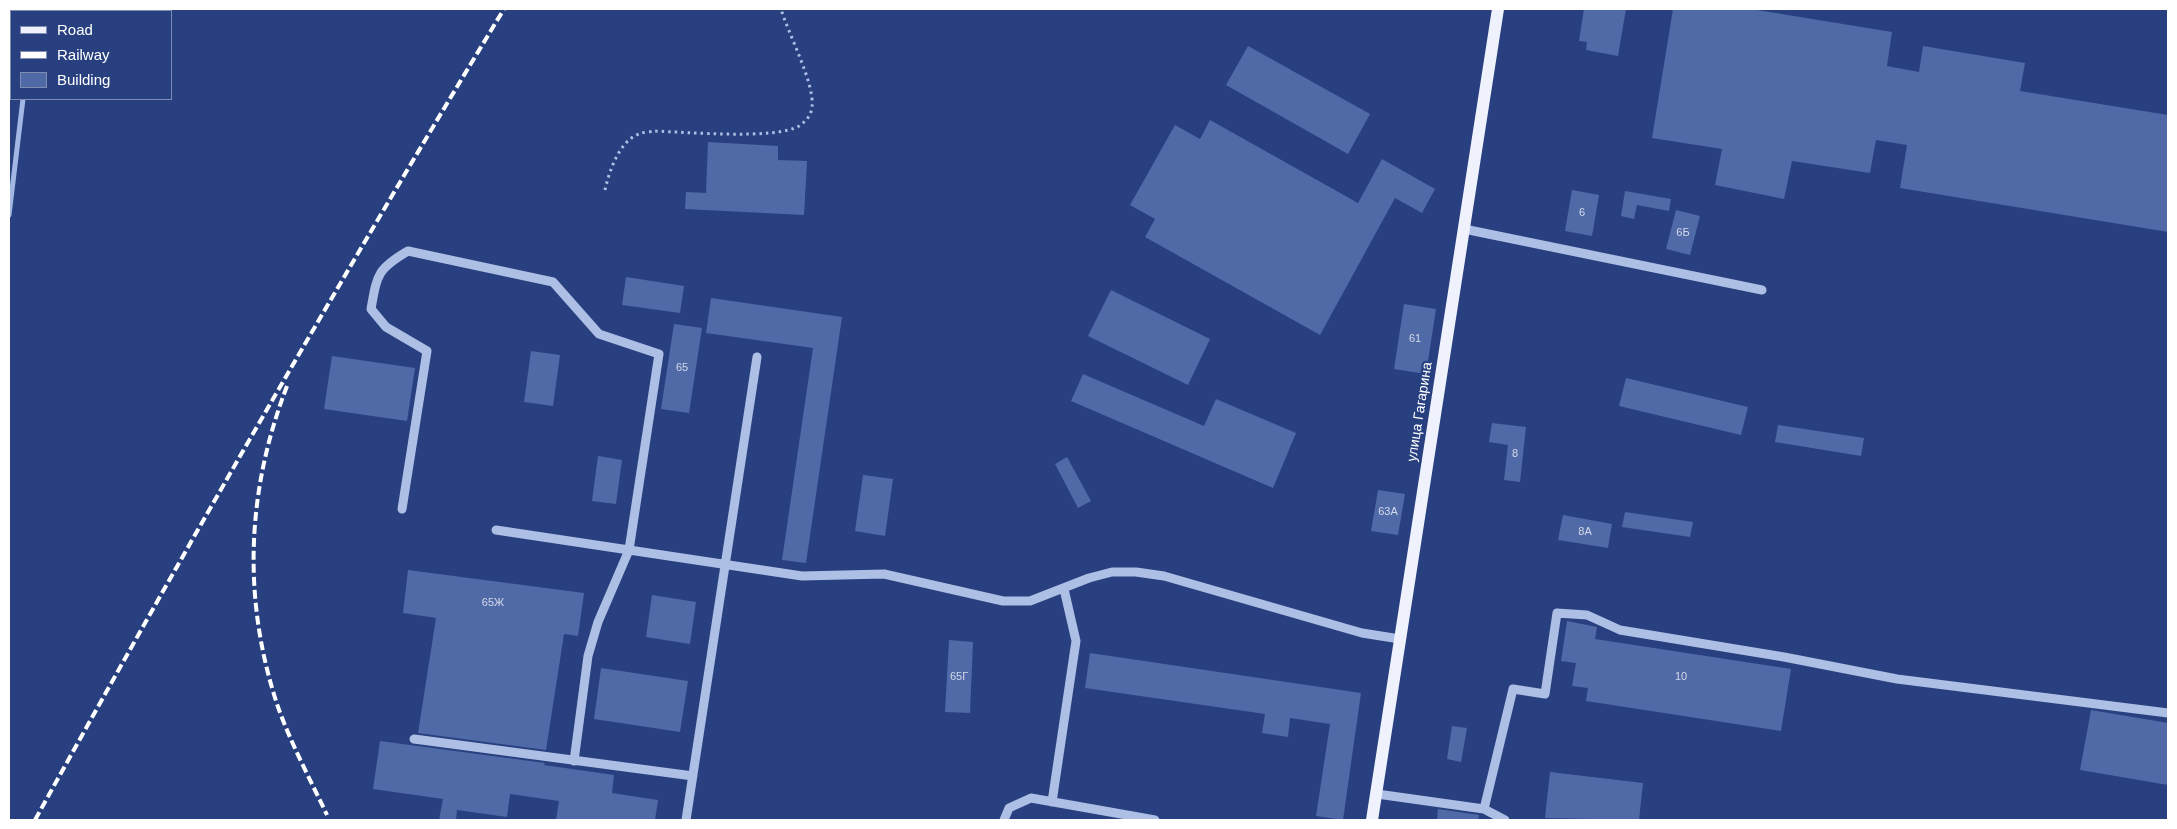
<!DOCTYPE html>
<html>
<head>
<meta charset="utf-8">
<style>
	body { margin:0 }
	#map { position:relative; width:2177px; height:829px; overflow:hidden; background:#28407f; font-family:Helvetica,sans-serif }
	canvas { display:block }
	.frame { position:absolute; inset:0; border:10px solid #fff; pointer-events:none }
	.legend { position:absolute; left:10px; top:10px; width:162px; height:90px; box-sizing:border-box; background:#28407f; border:1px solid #7e8cb2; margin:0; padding:6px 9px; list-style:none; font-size:15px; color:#fff }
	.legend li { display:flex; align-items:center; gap:10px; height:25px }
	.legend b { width:25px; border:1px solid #7e8cb2 }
</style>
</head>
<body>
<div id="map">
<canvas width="2177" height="829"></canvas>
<div class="frame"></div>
<ul class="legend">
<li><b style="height:6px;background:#eff2fd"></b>Road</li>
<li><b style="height:6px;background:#fff"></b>Railway</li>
<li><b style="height:14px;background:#5069a7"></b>Building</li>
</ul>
</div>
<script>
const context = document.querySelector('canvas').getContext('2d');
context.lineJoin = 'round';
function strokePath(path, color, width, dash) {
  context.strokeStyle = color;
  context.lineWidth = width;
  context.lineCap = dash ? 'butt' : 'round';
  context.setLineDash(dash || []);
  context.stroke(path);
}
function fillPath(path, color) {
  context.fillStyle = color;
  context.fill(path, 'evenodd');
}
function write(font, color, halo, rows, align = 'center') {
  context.font = font + ' Helvetica,sans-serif';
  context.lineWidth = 4.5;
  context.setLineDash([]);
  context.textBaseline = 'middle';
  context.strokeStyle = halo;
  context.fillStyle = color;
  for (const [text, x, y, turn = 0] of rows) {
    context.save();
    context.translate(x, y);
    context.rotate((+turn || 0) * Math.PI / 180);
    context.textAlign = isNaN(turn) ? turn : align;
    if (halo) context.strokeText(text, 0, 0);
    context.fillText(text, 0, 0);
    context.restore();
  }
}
const stream = new Path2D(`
	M38,11V9
	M9,215L23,99`);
const building = new Path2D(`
	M1584,9H1626L1618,56L1586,50L1587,42L1579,41Z
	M1673,9H1751L1892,32L1887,66L1919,72L1923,46L2025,63L2020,91L2168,115V232L1900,188L1907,145L1876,140L1870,173L1792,161L1784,199L1715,185L1722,149L1652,138Z
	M1248,46L1370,114L1348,154L1226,85Z
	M1210,120L1358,203L1382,159L1435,189L1422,213L1395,198L1320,335L1145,237L1155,219L1130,205L1175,125L1200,139Z
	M708,142L778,146V160L807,161L804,215L685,209L686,192L706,193Z
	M1572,190L1599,195L1592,236L1565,231Z
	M1625,191L1671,199L1669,211L1637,205L1634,219L1621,216Z
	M1676,210L1700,216L1690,255L1666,249Z
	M626,277L684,286L680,313L622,305Z
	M1111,290L1210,339L1188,385L1088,336Z
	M711,298L842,317L806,563L782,560L813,348L706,333Z
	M1404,304L1436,309L1426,374L1394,369Z
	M674,324L702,328L689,413L661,409Z
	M531,351L560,355L553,406L524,402Z
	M332,356L415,368L407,421L324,409Z
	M1083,374L1204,426L1216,399L1296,433L1273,488L1071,401Z
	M1626,378L1748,407L1741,435L1619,406Z
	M1492,423L1526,427L1520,482L1504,480L1508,445L1489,442Z
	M1778,425L1864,438L1861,456L1775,442Z
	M598,456L622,460L616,504L592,501Z
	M1067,457L1091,501L1078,508L1055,464Z
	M863,475L893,479L885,536L855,531Z
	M1378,490L1405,494L1398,535L1371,531Z
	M1625,512L1693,522L1690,537L1622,527Z
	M1563,515L1612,524L1608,548L1558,540Z
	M408,570L584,593L578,636L564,634L546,750L418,733L436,618L403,613Z
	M652,595L696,602L690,644L646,637Z
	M1567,621L1597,627L1595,639L1791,669L1781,731L1586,701L1588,688L1572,686L1576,663L1561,661Z
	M949,640L973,642L970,713L945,712Z
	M1090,653L1361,693L1343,820L1316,816L1330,724L1290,718L1288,737L1262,733L1265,714L1085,688Z
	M601,668L688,681L680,732L594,719Z
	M2091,710L2168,723V785L2080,770Z
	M1452,726L1467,728L1461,762L1447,759Z
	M380,741L545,763L544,765L614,775L612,793L658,800L655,820H556L559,801L510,794L507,817L457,810L456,820H439L443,799L373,789Z
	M1550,772L1643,783L1639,820L1545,818Z
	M1438,809L1479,815L1478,820H1437Z`);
const path = new Path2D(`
	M605,190C609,172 619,141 639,134C643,132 650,132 654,131C686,132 775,140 799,126C806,121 811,116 812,107C815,84 788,33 781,9`);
const minor = new Path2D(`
	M1464,229L1762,290
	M402,509L427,351L386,327L371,309C377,275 377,269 408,251L553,282L599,334L659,354L629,550L598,622L588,656L574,761
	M496,530L802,576L884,574L1003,601H1030L1089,578L1112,572H1136L1164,576L1362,633L1400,639
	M414,739L693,776
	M1377,794L1484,809L1505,820
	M1052,802L1076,641L1064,589
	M1484,809L1513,689L1545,694L1557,613L1587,615L1620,630L1784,657L1897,679L2168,713
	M686,820L757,357
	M1004,820L1009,808L1031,798L1155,820`);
const major = new Path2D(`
	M1372,820L1498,9`);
const rail = new Path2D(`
	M287,386C247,490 242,597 277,704C290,742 310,779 327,815
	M35,820C186,547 342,276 504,9`);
const numberNames = [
	["6",1582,213],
	["6Б",1683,233],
	["61",1415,339],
	["65",682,368],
	["8",1515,454],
	["63А",1388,512],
	["8А",1585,532],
	["65Ж",493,603],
	["65Г",959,677],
	["10",1681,677]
];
const streetNames = [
	["улица Гагарина",1420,412,-81]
];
strokePath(stream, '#a3b7e5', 5);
fillPath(building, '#5069a7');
strokePath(path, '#aebfe5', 3, [2.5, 4]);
strokePath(minor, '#aebfe5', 9);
strokePath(major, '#eff2fd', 12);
strokePath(rail, '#fff', 4, [9, 4]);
write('11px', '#d3dae9', null, numberNames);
write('14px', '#fff', '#28407f', streetNames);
</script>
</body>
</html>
